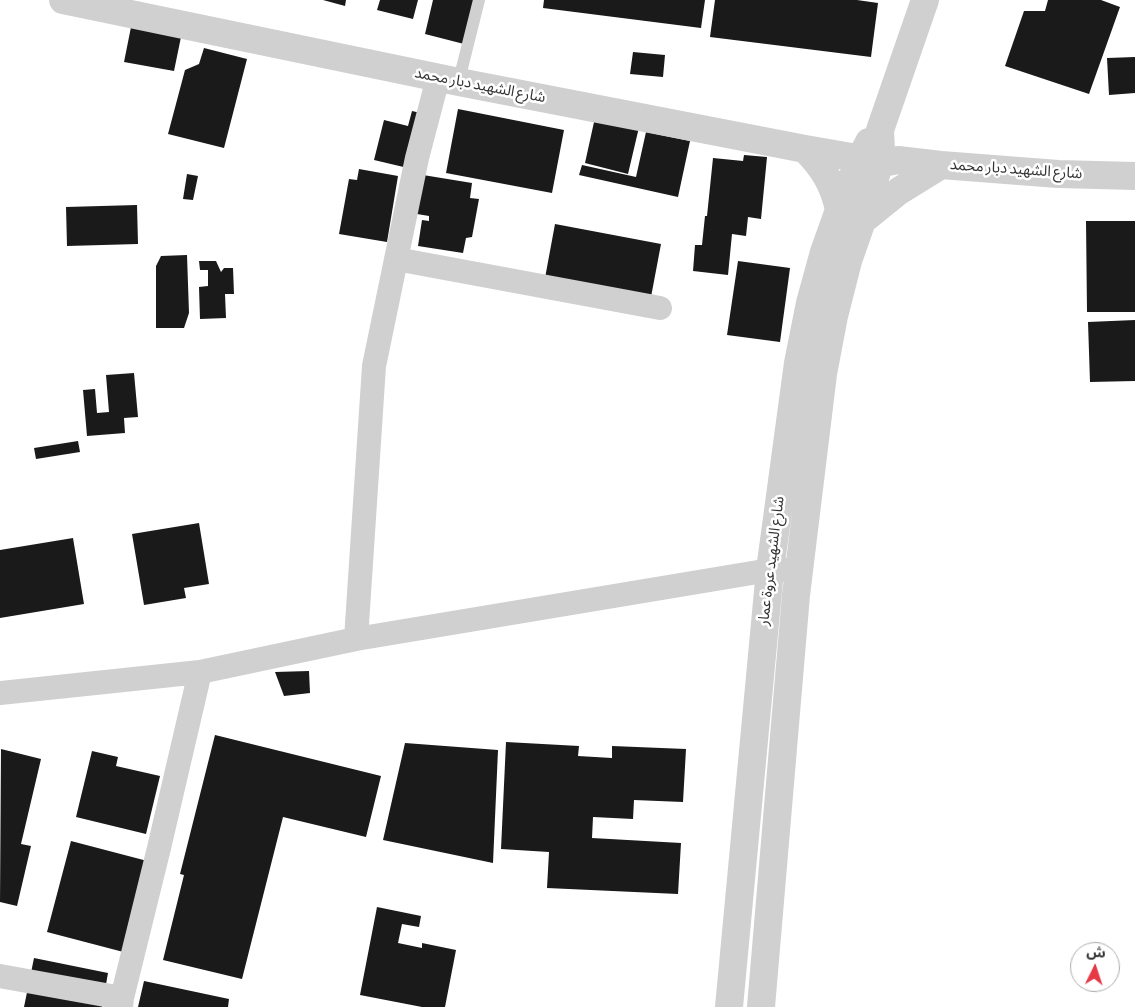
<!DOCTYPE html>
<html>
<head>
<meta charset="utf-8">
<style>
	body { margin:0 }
	#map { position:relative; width:1135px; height:1007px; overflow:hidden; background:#fff; font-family:"Sofia Sans Condensed","Noto Sans Arabic",sans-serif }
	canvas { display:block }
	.north { position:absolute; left:1070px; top:942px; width:50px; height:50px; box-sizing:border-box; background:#fff; border:1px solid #adadad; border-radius:50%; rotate:4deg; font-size:14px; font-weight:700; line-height:20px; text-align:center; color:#333 }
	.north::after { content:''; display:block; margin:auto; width:18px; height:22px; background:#e63946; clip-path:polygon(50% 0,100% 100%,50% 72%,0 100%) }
</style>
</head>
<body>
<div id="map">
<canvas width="1135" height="1007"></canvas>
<div class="north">ش</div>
</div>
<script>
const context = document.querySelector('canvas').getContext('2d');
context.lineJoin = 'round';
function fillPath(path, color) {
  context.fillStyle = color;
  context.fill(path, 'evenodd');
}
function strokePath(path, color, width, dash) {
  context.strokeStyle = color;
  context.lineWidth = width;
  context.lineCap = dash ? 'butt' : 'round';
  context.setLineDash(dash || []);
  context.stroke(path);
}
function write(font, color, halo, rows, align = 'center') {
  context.font = font + ' "Sofia Sans Condensed","Noto Sans Arabic",sans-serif';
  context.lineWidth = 5;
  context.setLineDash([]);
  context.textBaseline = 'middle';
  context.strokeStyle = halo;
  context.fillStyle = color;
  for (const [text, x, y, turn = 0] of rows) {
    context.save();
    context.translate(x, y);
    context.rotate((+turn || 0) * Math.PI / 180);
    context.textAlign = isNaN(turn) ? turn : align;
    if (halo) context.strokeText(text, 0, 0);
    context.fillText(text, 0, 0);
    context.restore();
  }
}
const building = new Path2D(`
	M323,0H346L345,6Z
	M380,0H418L413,19L377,10Z
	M433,0H474L464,44L425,34Z
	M544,0H705L701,28L543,8Z
	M715,0H857L878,3L871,57L710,37Z
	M1048,0H1101L1120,7L1089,94L1005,66L1024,11H1045Z
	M131,27L181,37L174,71L124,62Z
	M204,48L247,59L224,148L168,134L185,70L199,64Z
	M633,52L665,55L663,77L630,74Z
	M1135,57V93L1109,95L1107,58Z
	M458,109L564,130L552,193L446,173Z
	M412,111L425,114L412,169L374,160L384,120L408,126Z
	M596,113L640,123L628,174L585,163Z
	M646,132L690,141L678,197L579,175L582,165L636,177Z
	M744,155L767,157L761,219L748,217L746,236L732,234L728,275L693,271L695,245H702L705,216H707L713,158L743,161Z
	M359,169L398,176L387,242L339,234L349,179L357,180Z
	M187,174L198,176L193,200L183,199Z
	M423,175L472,183L470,198L479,199L472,237L466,238L463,253L418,246L422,220L429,221V216L417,214Z
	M137,205L138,244L67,246L66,207Z
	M1086,221H1135V312H1087Z
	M555,224L661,244L651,297L545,278Z
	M187,255L189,313L184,328H156V266L161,256Z
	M199,261H216L221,272L224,268H233L234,294H225L226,318L200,319L199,287L208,286V270H200Z
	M738,261L790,268L780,342L727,335Z
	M1135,320V381L1090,382L1088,322Z
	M134,373L138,417L124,418L125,433L87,436L83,390L95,389L97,413L109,412L106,375Z
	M78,441L80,452L36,459L34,448Z
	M199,523L209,584L184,588L186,598L144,605L132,534Z
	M73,538L84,604L0,618V550Z
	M309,671L310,693L284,696L275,672Z
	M215,735L381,776L366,837L283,817L242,979L163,960L184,875L180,874Z
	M506,742L579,746L578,756L612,758V746L686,749L683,802L634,800L633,819L593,817L592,838L681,843L678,894L547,888L549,852L501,849Z
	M405,743L498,750L493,863L383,840Z
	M1,749L41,759L21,844L31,846L17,906L0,902Z
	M92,751L118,757L116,766L160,776L146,834L76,817Z
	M71,841L155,863L131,954L47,932Z
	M377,907L421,916L419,927L402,924L398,943L422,948V943L456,950L445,1007H422L360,995Z
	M34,958L108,973L102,1007H24Z
	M144,981L229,999L228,1007H138Z`);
const service = new Path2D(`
	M462,68L479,0`);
const minor = new Path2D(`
	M396,259L660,308
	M356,639L374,366L417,158L438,78
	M0,693L200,672L356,639L770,570H799
	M0,976L122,998
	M121,1007L122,998L159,848L200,672`);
const tertiary = new Path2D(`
	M63,0L459,82L805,149L880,162H888L898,160L941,165L1058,174L1135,176
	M805,149C823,167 834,185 839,210
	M862,221L899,191L941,165
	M729,1007L770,570L798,363L810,303L824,252L839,210L860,159L869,142
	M761,1007L796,595L823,374L834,316L848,261L862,221L880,162L881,151L880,130L925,0`);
const streetNames = [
	["شارع الشهيد دبار محمد",480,86,11],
	["شارع الشهيد دبار محمد",1016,170,4],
	["شارع الشهيد عروة عمار",772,561,-83]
];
fillPath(building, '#1a1a1a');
strokePath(service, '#d0d0d0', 12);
strokePath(minor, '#d0d0d0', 24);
strokePath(tertiary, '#d0d0d0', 28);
write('15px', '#333', '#fff', streetNames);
</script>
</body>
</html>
